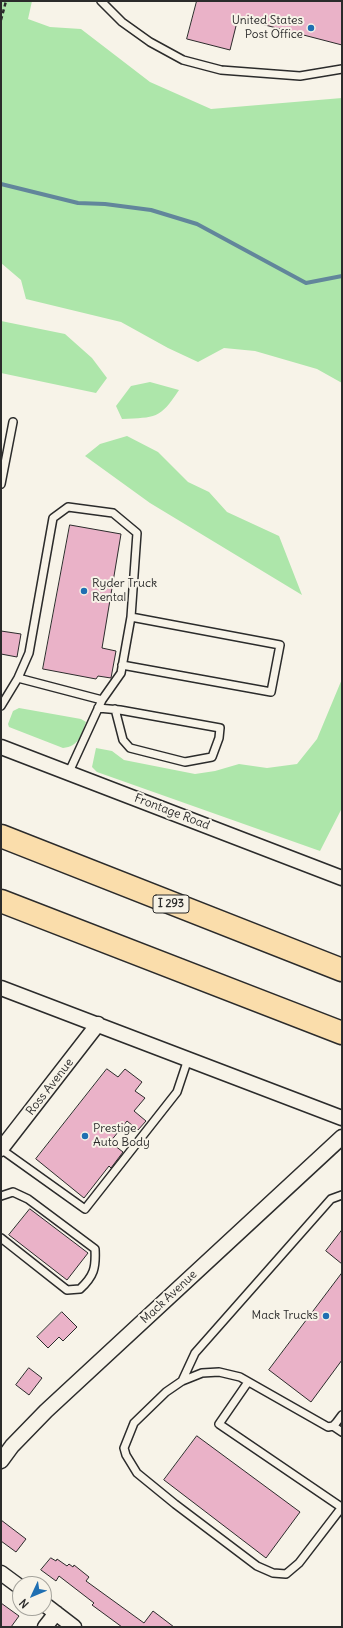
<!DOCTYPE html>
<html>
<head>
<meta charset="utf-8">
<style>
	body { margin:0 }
	#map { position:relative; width:343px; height:1628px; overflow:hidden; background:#f7f3e8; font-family:Delius,sans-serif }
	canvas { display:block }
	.frame { position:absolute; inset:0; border:2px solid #2b2b2b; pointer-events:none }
	.north { position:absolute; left:12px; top:1576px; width:40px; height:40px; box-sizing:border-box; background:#f7f3e8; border:1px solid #a5a39c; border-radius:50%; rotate:226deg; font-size:11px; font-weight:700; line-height:16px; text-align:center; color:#2b2b2b }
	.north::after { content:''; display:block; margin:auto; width:14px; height:18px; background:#1f6fb2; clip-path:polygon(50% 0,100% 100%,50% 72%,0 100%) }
</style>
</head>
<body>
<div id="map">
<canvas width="343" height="1628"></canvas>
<div class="frame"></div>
<div class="north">N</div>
</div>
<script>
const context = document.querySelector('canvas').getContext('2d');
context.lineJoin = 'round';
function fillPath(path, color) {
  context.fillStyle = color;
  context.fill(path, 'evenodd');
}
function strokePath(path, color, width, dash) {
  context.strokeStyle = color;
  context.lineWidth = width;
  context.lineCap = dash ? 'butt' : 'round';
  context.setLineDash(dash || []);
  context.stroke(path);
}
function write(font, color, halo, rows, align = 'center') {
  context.font = font + ' Delius,sans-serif';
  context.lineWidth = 4;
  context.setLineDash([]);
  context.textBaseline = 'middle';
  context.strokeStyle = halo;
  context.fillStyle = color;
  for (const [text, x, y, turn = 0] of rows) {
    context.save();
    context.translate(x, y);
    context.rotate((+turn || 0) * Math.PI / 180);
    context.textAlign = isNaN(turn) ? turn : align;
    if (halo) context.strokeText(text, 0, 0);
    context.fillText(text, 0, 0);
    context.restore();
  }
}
const green = new Path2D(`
	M1,1H32L28,19L50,27L81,29L150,82L211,109L342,98V383L317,369L255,351L224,348L198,362L168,348L121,322L26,299L21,280L1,263Z
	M1,321L65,334L92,358L107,378L96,393L1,373Z
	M150,382L179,390C159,420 156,417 122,419L116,406L131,386Z
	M127,436L158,452L188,482L209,492L227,512L279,536L302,595L150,503L85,456L100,444Z
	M342,679V808L320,851L97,772L92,767L96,748L112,751L124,760L195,774L215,771L239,764L267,768L297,764L317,739Z
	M19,708L81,719L86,722C80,737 79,746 63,748L9,727L8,724L13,711Z`);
const stream = new Path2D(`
	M1,184L78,203L105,204L151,210L197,224L306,283L342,276`);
const building = new Path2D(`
	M197,1H342V45L238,18L230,50L187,39Z
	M70,525L121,534L102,648L116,651L111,678L98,676L96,679L43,669Z
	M1,631L21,634L17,657L1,654Z
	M107,1069L118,1077L125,1069L142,1082L135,1091L145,1098L134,1111L146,1121L138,1130L127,1121L110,1142L123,1152L111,1168L109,1166L84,1198L36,1159Z
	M30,1209L88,1253L67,1280L9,1235Z
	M342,1230V1264L326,1251Z
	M342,1273V1360L311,1402L269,1370Z
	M62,1312L77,1327L63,1341L59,1337L48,1348L37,1337Z
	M29,1368L42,1378L29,1395L16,1385Z
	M197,1436L300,1512L266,1558L164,1480Z
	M1,1520L26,1539L16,1552L1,1541Z
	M51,1558L56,1561L57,1559L67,1566L69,1564L73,1567L74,1565L89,1577L86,1581L144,1623L153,1611L174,1627H122L92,1605L94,1603L59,1576L56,1581L41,1570Z
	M1,1603L19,1616L11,1627H1Z`);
const path = new Path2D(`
	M1,20L6,1`);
const service = new Path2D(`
	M101,1L122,22L150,42L183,60L221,70L300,76L342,69
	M1,484L13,422
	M122,665L271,692L280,645L131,617
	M18,678L29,653L53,518L68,507L113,513L137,533L131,617L121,673L102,700
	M1,706L18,678L102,700L69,772
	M98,708L120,710L220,728L219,738L212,757L185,762L130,748L123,740L115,709
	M1,1149L85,1209L177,1092L188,1059
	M1,1196L13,1192L28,1199L95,1249C96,1268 94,1276 80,1289L67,1290L1,1238
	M182,1381L195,1353L331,1199L342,1195
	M248,1382L219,1424L341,1507
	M333,1426L336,1423L342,1415
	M342,1432L333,1426L328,1427L240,1377L219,1372L202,1373L182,1381L166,1392L134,1423L124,1448L126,1455L137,1473L175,1504L257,1566L273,1573L286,1574L299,1563L342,1507`);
const minor = new Path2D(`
	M1,747L342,878
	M1,988L342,1118
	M1,1149L98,1024
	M1,1461L12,1446L46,1411L342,1137
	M1,1573L20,1587
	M44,1604L74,1627
	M45,1627L56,1613`);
const motorway = new Path2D(`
	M1,836L342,970
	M1,901L342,1033`);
const markers = [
	[311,28,4,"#1f6fb2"],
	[84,591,4,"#1f6fb2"],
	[85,1136,4,"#1f6fb2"],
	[326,1316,4,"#1f6fb2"]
];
const shields = [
	[171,904,36]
];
const shieldNames = [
	["I 293",171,904]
];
const poiNames = [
	["United States",303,21],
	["Post Office",303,35],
	["Ryder Truck",92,584,"left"],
	["Rental",92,598,"left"],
	["Prestige",93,1129,"left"],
	["Auto Body",93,1143,"left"],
	["Mack Trucks",318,1316]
];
const streetNames = [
	["Frontage Road",172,812,21],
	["Ross Avenue",50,1087,-52],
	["Mack Avenue",169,1297,-43]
];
fillPath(green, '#ade6aa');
strokePath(stream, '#62869b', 4);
fillPath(building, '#eab2c8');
strokePath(building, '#2b2b2b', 1);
strokePath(service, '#2b2b2b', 10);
strokePath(minor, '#2b2b2b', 17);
strokePath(motorway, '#2b2b2b', 25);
strokePath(path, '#2b2b2b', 2.5, [4, 3]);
strokePath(service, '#f7f3e8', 7);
strokePath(minor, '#f7f3e8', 14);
strokePath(motorway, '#faddab', 22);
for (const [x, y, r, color] of markers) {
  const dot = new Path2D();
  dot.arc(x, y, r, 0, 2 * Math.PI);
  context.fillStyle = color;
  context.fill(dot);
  strokePath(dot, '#f7f3e8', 1.5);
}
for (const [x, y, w] of shields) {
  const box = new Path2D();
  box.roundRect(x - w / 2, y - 9, w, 18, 3);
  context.fillStyle = '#f7f3e8';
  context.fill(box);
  strokePath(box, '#2b2b2b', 1);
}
write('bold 11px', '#2b2b2b', null, shieldNames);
write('12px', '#2b2b2b', '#f7f3e8', poiNames, 'right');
write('12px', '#2b2b2b', '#f7f3e8', streetNames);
</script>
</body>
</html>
